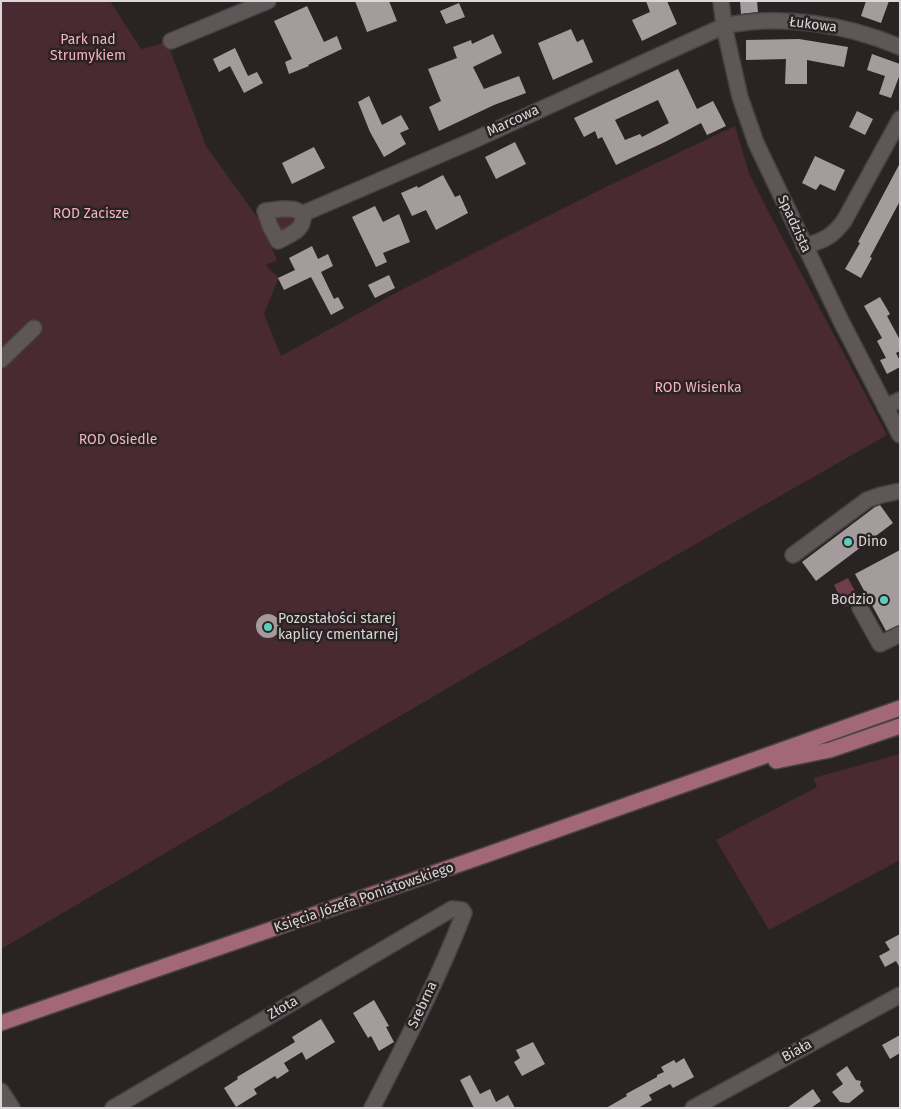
<!DOCTYPE html>
<html>
<head>
<meta charset="utf-8">
<style>
	body { margin:0 }
	#map { position:relative; width:901px; height:1109px; overflow:hidden; background:#2a2324; font-family:"Fira Sans",sans-serif }
	canvas { display:block }
	.frame { position:absolute; inset:0; border:2px solid #dbd6d7; pointer-events:none }
</style>
</head>
<body>
<div id="map">
<canvas width="901" height="1109"></canvas>
<div class="frame"></div>
</div>
<script>
const context = document.querySelector('canvas').getContext('2d');
context.lineJoin = 'round';
function fillPath(path, color) {
  context.fillStyle = color;
  context.fill(path, 'evenodd');
}
function strokePath(path, color, width, dash) {
  context.strokeStyle = color;
  context.lineWidth = width;
  context.lineCap = dash ? 'butt' : 'round';
  context.setLineDash(dash || []);
  context.stroke(path);
}
function write(font, color, halo, rows, align = 'center') {
  context.font = font + ' "Fira Sans",sans-serif';
  context.lineWidth = 5;
  context.setLineDash([]);
  context.textBaseline = 'middle';
  context.strokeStyle = halo;
  context.fillStyle = color;
  for (const [text, x, y, turn = 0] of rows) {
    context.save();
    context.translate(x, y);
    context.rotate((+turn || 0) * Math.PI / 180);
    context.textAlign = isNaN(turn) ? turn : align;
    if (halo) context.strokeText(text, 0, 0);
    context.fillText(text, 0, 0);
    context.restore();
  }
}
const green = new Path2D(`
	M1,1H110L141,49L167,42L206,146L260,221L277,260L266,265L272,272L279,277L264,314L281,356L403,289L608,186L735,126L749,173L766,207L887,435L638,577L1,949Z
	M292,215L294,220V224L282,231L278,230L274,221L276,217Z
	M900,754V860L769,930L716,840L817,787L813,778Z`);
const water = new Path2D(`
	M848,578L859,599L845,607L834,585Z`);
const building = new Path2D(`
	M355,1H389L397,21L367,32Z
	M646,1H667L677,24L642,41L632,20L650,12Z
	M740,1H757L758,12L741,14Z
	M866,1H889L881,23L861,16Z
	M459,3L465,17L446,24L440,11Z
	M307,6L324,42L337,36L342,49L308,65L309,66L289,74L285,62L292,59L274,21Z
	M571,29L577,42L583,39L593,62L553,80L538,43Z
	M493,34L502,53L473,67L484,89L519,76L526,93L494,105L439,131L429,107L441,101L428,69L457,58L453,47L471,40L472,44Z
	M799,39L848,47L844,67L807,60V84H785L786,59L746,60V40Z
	M235,48L248,76L257,72L263,83L244,93L230,66L219,72L213,59Z
	M872,54L900,64V74L891,98L879,94L885,76L867,70Z
	M678,69L697,109L713,101L726,126L707,135L701,123L665,142L616,165L602,137L598,139L595,131L584,137L574,118ZM658,100L669,123L642,137L640,134L625,140L615,120Z
	M369,96L382,125L401,115L409,129L400,133L406,144L384,157L370,132L358,102Z
	M857,111L873,119L865,135L849,127Z
	M515,142L526,164L496,179L485,157Z
	M314,147L325,168L292,184L282,163Z
	M815,156L845,170L835,191L820,184L816,190L802,183Z
	M900,163V201L870,257L872,258L861,278L845,269L860,243L858,242Z
	M443,175L455,197L460,195L468,213L436,230L426,210L412,216L401,193L417,186L418,188Z
	M375,206L383,222L399,214L410,242L383,253L387,262L376,267L352,217Z
	M312,246L318,259L328,254L333,266L321,272L334,299L338,297L344,308L331,315L311,277L284,290L278,278L295,270L289,258Z
	M389,275L395,288L375,298L368,285Z
	M880,297L890,314L887,316L900,340V351L896,353L900,361V367L887,374L880,360L886,358L877,341L882,338L864,306Z
	M880,505L893,523L816,581L802,562L875,507Z
	M900,550V625L886,631L855,574Z
	M256 626a12 12 0 1 1 24 0a12 12 0 1 1-24 0Z
	M900,934V968L896,961L885,967L879,956L890,950L885,942Z
	M374,1000L389,1026L386,1027L394,1042L379,1051L371,1036L368,1038L353,1013Z
	M321,1019L335,1042L306,1060L302,1052L284,1063L289,1071L277,1079L275,1076L254,1089L257,1094L236,1107L224,1088L238,1079L237,1077L295,1042L292,1037Z
	M900,1035V1053L890,1059L882,1045Z
	M533,1042L545,1064L522,1076L514,1062L520,1058L516,1050Z
	M684,1058L694,1077L673,1088L670,1084L649,1095L652,1100L638,1108H606L627,1096L626,1094L657,1077V1075L664,1072L661,1067L674,1060L676,1063Z
	M847,1066L856,1080L861,1081L860,1085L864,1091L849,1103L840,1102L832,1092L843,1084L836,1074Z
	M470,1075L480,1094L490,1089L496,1102L508,1095L515,1108H474L460,1080Z
	M813,1089L821,1101L811,1108H787Z`);
const minor = new Path2D(`
	M721,1L724,26L740,97L756,143L841,321L900,435
	M171,41L268,1
	M282,209C287,209 293,208 298,211C307,216 302,226 296,231C290,235 284,238 278,241L270,226L265,211Z
	M302,214L474,140L724,26C782,14 846,24 900,47
	M804,246C823,241 832,237 844,221L900,119
	M1,360L34,328
	M885,407L900,400
	M793,555L867,500L881,495L900,491
	M860,608L880,644L900,634
	M1,1091L12,1108
	M113,1108L452,909L462,910L464,913C438,980 405,1044 372,1108
	M693,1108L900,995`);
const major = new Path2D(`
	M776,761L830,750L900,726
	M1,1023L486,855L900,708`);
const markers = [
	[848,542,5,"#5bcebc"],
	[884,600,5,"#5bcebc"],
	[268,627,5,"#5bcebc"]
];
const streetNames = [
	["Łukowa",813,25,7],
	["Marcowa",513,121,-25],
	["Spadzista",794,224,65],
	["Księcia Józefa Poniatowskiego",364,898,-19],
	["Srebrna",423,1005,-65],
	["Złota",283,1008,-30],
	["Biała",797,1051,-29]
];
const parkNames = [
	["Park nad",88,40],
	["Strumykiem",88,56],
	["ROD Zacisze",91,214],
	["ROD Wisienka",698,388],
	["ROD Osiedle",118,440]
];
const poiNames = [
	["Dino",858,542],
	["Bodzio",874,600,"right"],
	["Pozostałości starej",278,619],
	["kaplicy cmentarnej",278,635]
];
fillPath(green, '#492932');
fillPath(water, '#713c4c');
fillPath(building, '#a49b9d');
strokePath(minor, '#464142', 18);
strokePath(major, '#464142', 18);
strokePath(minor, '#5e5657', 15);
strokePath(major, '#a26778', 15);
for (const [x, y, r, color] of markers) {
  const dot = new Path2D();
  dot.arc(x, y, r, 0, 2 * Math.PI);
  context.fillStyle = color;
  context.fill(dot);
  strokePath(dot, '#2a2324', 2);
}
write('14px', '#dbd6d7', '#2a2324', streetNames);
write('14px', '#f7b0c3', '#2a2324', parkNames);
write('14px', '#dbd6d7', '#2a2324', poiNames, 'left');
</script>
</body>
</html>
